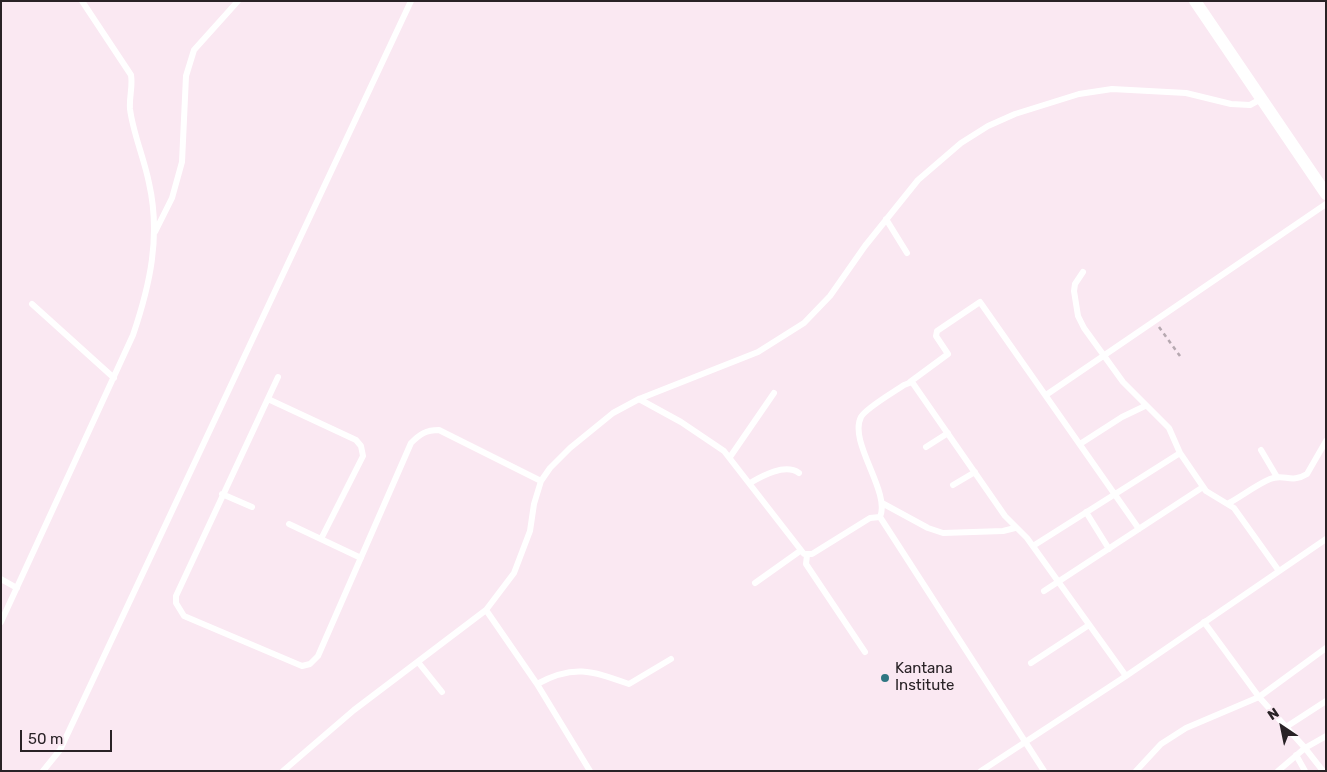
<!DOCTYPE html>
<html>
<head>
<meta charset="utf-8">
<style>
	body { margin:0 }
	#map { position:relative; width:1327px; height:772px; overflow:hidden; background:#fae8f2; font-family:Rubik,sans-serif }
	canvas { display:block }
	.frame { position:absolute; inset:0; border:2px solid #292226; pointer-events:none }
	.north { position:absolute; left:1257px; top:702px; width:50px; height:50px; -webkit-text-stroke:4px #fae8f2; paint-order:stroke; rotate:326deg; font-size:14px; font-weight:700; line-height:20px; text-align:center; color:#292226 }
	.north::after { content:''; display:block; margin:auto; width:18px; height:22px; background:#292226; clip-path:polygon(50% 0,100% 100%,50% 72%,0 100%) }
	.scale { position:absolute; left:20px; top:730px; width:92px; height:22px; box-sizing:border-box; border:2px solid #292226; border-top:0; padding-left:6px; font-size:15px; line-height:18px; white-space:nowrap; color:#292226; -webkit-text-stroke:4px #fae8f2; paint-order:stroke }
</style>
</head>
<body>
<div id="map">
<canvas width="1327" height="772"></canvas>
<div class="frame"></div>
<div class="north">N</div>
<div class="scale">50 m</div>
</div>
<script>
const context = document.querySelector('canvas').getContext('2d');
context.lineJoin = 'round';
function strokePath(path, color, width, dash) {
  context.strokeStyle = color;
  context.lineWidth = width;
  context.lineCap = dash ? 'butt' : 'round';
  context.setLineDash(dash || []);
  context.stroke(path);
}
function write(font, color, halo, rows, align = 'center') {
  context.font = font + ' Rubik,sans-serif';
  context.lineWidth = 4.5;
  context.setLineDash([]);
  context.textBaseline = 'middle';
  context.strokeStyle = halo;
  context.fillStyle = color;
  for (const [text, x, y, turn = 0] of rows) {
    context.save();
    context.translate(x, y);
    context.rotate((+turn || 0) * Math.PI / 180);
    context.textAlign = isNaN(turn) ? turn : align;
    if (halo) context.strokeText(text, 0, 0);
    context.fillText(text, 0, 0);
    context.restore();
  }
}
const path = new Path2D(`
	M1159,327L1180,356`);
const lane = new Path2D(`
	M886,219L907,253
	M155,232L172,198L182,162L186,76L194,50L238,1
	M1083,272L1075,284L1074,291L1078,316L1084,328L1123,382L1169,428L1180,453L1206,491L1234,508L1279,571
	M32,304L114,378
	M278,377L176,596V603L184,616L302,666L310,664L318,656L411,443C420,434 426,430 439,430L541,481
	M910,382L948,354L936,336L937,331L980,302L1139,529
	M1046,395L1326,204
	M268,399L356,440L361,446L363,456L321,539
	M639,399L681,422L724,451L804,554H812L870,518L880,517L1044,771
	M1080,444L1122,417L1145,406
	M926,447L948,433
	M1261,450L1277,477
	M730,457L774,393
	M750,483C762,476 785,463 799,473
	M953,485L975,472
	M222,494L252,507
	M882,503L928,528L943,533L1003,531L1015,528
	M1229,503C1242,496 1256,485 1270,479C1284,473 1291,484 1307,474L1326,441
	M1086,512L1109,549
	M880,517C891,492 848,442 861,417C866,408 894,392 904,385L912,382L1005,516L1027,538L1126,676
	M289,524L361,558
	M1033,546L1180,453
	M807,555L806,564L865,652
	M1,579L17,588
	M755,583L800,551
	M1044,591L1203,487
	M486,610L537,684L590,771
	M1,622L133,335C150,285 161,236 149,183C144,158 133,133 130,109C129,97 133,87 131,75L82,1
	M1204,622L1259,697L1305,748L1326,736
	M418,662L442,692
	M1031,663L1089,625
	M537,684C574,664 592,671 629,684L671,659
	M1286,727L1326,701
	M1296,755L1305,771
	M43,771L60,750L411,1
	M283,771L354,710L486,610L514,573L530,531L534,504L541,481L550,468L570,448L613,413L639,399L758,352L804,323L830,296L865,246L918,180L961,143L988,126L1015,114L1079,94L1112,89L1186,93L1231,104L1250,105L1261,99
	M981,771L1126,676L1326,539
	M1136,771L1161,744L1186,728L1259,697L1326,648
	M1278,771L1305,748L1323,771`);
const street = new Path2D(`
	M1195,1L1326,194`);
const markers = [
	[885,678,5,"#2f7682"]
];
const poiNames = [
	["Kantana",895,669],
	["Institute",895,686]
];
strokePath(path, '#b6a8b0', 2.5, [4, 4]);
strokePath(lane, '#fff', 6);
strokePath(street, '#fff', 12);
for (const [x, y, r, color] of markers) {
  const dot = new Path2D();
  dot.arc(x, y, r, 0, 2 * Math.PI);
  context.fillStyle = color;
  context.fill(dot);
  strokePath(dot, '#fae8f2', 2);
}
write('15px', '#292226', '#fae8f2', poiNames, 'left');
</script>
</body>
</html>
